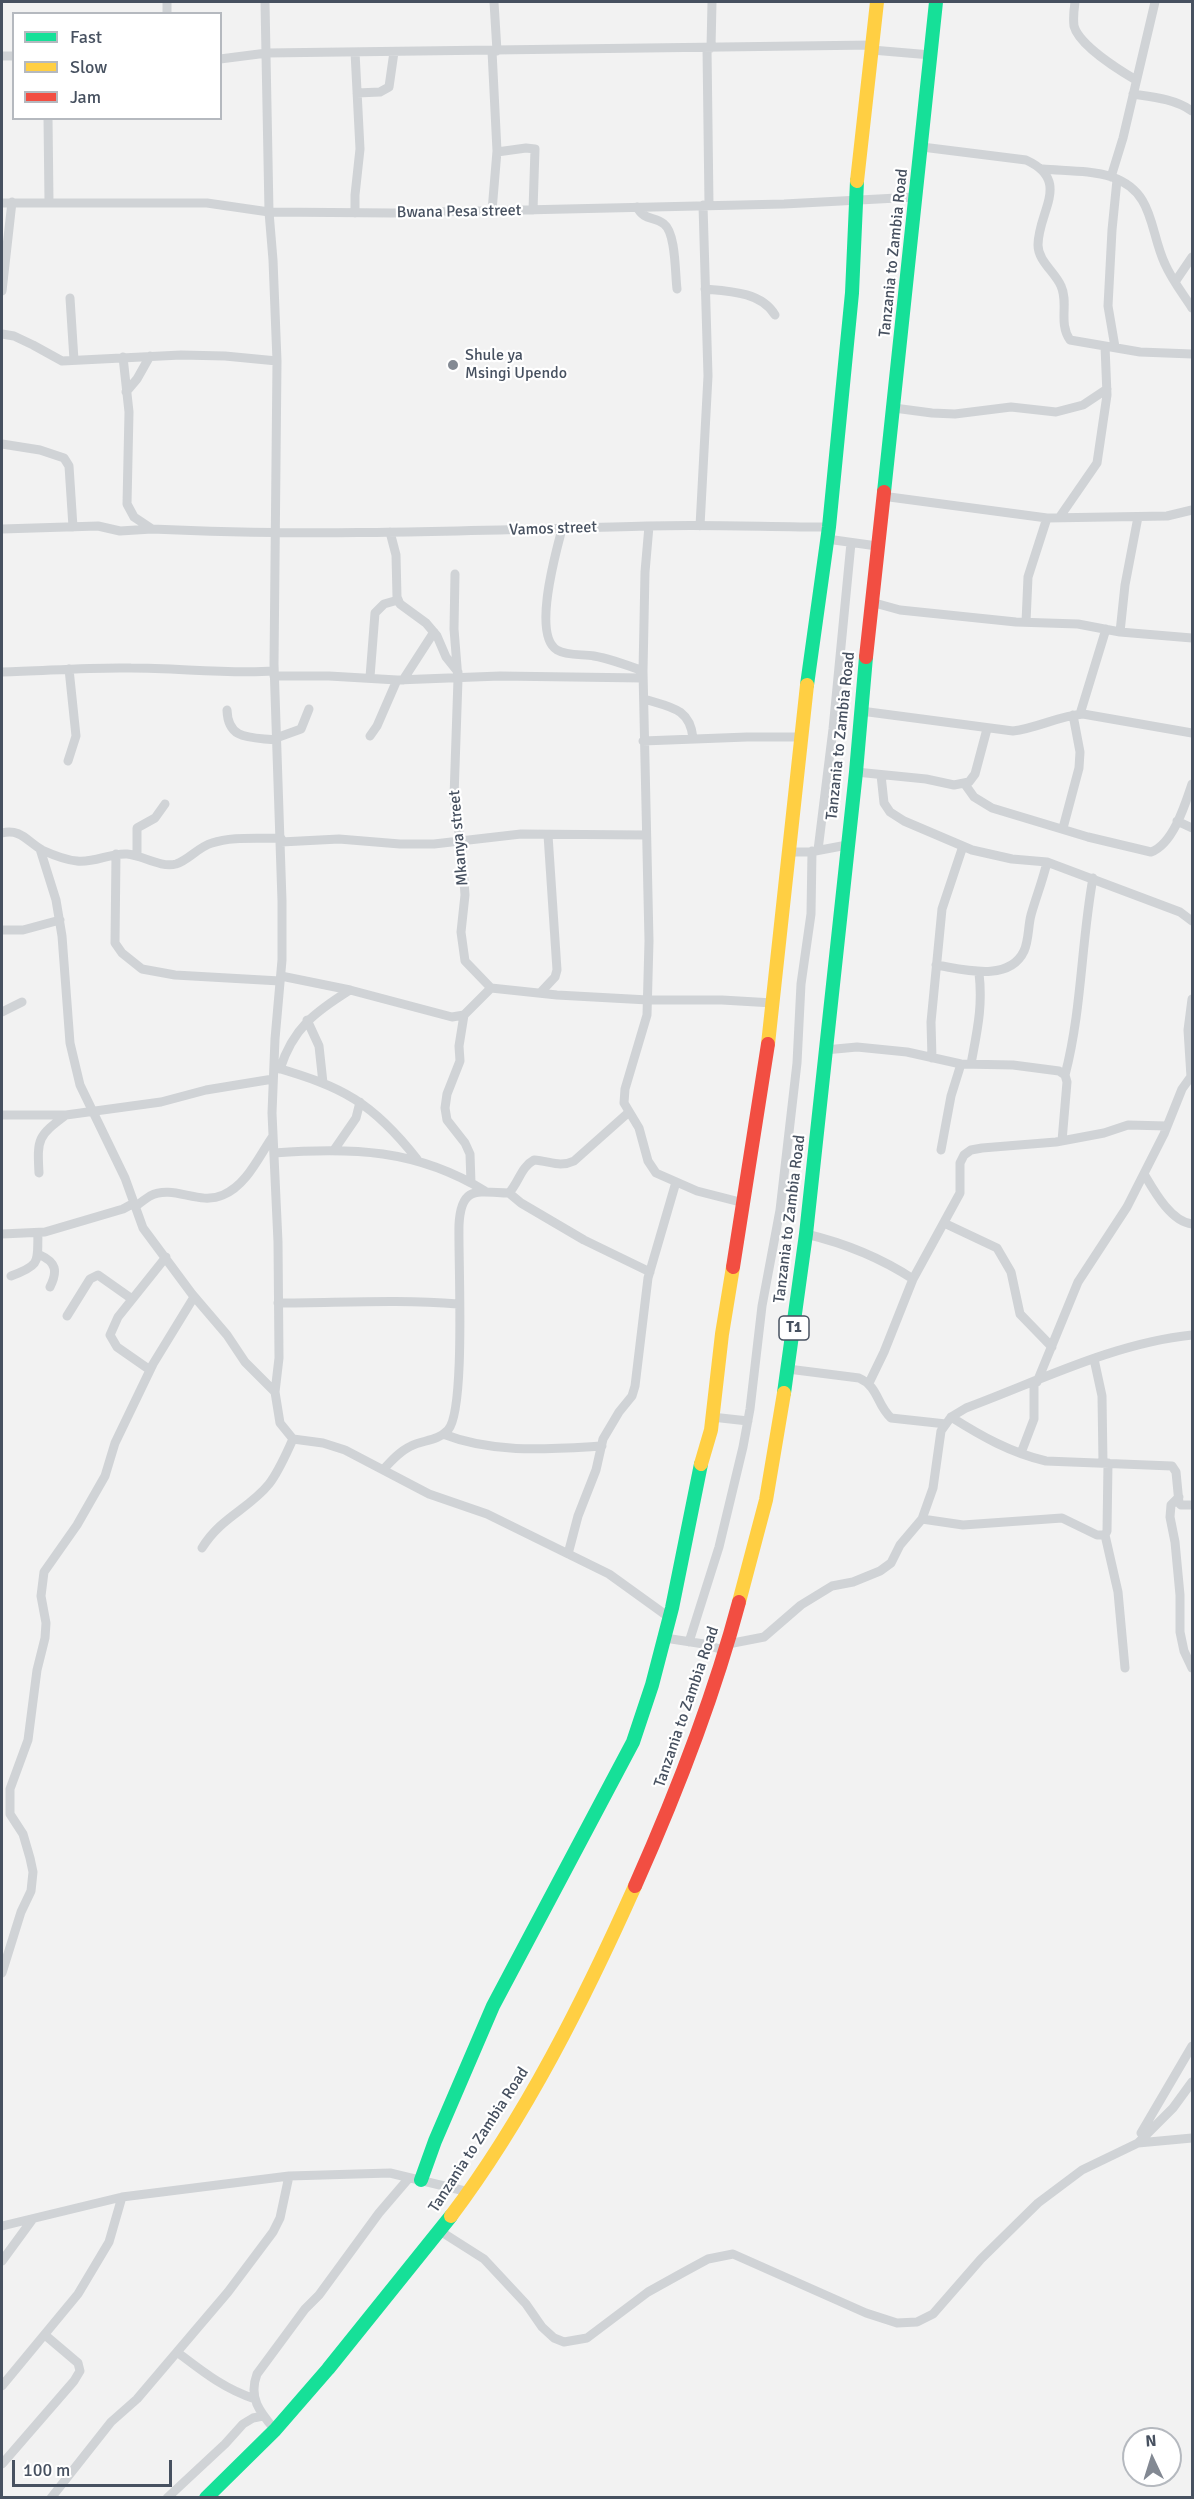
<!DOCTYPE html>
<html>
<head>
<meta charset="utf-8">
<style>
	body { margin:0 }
	#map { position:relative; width:1194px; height:2499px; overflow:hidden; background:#f2f2f2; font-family:Signika,sans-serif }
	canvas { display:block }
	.frame { position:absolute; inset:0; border:3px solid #475160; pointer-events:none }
	.legend { position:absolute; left:12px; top:12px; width:210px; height:108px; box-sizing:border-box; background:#fff; border:2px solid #b5b9bf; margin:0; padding:8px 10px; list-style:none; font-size:18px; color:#475160 }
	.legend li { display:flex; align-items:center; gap:12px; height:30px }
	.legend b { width:30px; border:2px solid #b5b9bf }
	.north { position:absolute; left:1122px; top:2427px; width:60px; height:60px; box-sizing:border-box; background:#fff; border:2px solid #b5b9bf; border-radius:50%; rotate:356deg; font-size:16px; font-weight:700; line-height:24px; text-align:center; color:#475160 }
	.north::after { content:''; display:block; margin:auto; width:21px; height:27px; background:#838993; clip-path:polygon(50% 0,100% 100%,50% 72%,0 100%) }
	.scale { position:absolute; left:12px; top:2460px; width:160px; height:27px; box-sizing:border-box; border:3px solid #475160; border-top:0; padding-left:8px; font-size:18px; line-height:21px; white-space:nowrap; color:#475160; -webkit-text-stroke:4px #fff; paint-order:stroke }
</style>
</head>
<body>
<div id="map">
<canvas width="1194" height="2499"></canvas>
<div class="frame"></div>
<ul class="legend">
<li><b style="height:8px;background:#16e098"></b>Fast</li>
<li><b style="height:8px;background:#ffcf43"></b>Slow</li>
<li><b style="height:8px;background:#f24e42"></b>Jam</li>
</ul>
<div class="north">N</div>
<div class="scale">100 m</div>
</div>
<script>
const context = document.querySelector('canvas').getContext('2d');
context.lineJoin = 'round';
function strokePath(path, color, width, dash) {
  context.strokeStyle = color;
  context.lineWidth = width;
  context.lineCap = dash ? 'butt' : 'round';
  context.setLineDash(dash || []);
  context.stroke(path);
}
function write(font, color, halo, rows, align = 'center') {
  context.font = font + ' Signika,sans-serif';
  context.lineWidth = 4.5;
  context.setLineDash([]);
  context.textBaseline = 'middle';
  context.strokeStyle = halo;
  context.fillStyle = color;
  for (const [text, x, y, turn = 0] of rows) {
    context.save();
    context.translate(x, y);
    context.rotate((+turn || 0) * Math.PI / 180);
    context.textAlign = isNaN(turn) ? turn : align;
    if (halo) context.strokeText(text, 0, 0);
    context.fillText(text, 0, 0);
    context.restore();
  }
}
const street = new Path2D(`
	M265,2L269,212L273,260L277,361L274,664L282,901V960L275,1039L272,1113L278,1242L279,1358L275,1392L280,1423L293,1439L323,1443L345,1450L429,1494L487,1514L609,1574L670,1618
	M494,2L497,51
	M1075,2C1074,9 1073,18 1074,26C1079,45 1119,70 1136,80
	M167,14V2
	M707,48L709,205
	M711,48L712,2
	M872,50L931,55
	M492,51L497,151L492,211
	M2,56H14
	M220,59L267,53L873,45
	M357,93L380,92L389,87L394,52
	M1133,94C1153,97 1175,99 1192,111
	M48,118L49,202
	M922,147L1026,160C1072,181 1038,211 1038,245C1038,261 1055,272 1061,286C1069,303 1058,323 1070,340L1140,352L1192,354
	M497,152L526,148L535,149L533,210
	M1042,169C1065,171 1091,170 1112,177C1155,192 1149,230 1165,264C1172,280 1183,294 1192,308
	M1111,177L1123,138L1155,2
	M2,203H207L269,212L392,213L784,204L916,197
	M637,207C644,221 654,216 664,224C676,233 675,274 677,289
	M355,213V195L360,149L355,52
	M1175,282L1192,257
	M705,289C729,291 762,292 775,315
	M2,291L12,202
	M70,298L74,360
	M2,334L14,336L33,345L62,361L181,355L225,356L277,361
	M1115,347L1108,306L1112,230L1117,180
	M123,357L129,412L127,504L134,517L152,529
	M126,392L137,379L150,356
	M894,408L932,413L955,414L1011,407L1056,412L1083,405L1107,389
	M2,444L40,450L64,458L69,466L73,527
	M882,496L1047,518L1167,516L1192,510
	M1059,518L1097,463L1107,395L1105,346
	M649,526L645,572L643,671L649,941L647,1015L625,1089L624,1103L639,1128L648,1161L656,1173L697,1191L744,1203
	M700,526L708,376L703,205
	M2,529L98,526L120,531L152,529C317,537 482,530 647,526C707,524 768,527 829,527
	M562,529C556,552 532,635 557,650C567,656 583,654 594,656C611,659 627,665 643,671
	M390,532L396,555L397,597L400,604L426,623L437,636L446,657L458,672
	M827,539L877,546
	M455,574L454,629L458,679L454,797L462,853L465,895L461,932L465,961L491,988L557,995L648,1000H722L773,1003
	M871,602L900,610L1016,622L1078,624L1120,632L1192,638
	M1026,622L1028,577L1047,518
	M1120,632L1125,585L1138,517
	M2,672C45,671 88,667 131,668C179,668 226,674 274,671
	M274,676H329L397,680L500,676L643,678
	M370,677L375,613L384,604L398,600
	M403,680L434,632
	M644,699C670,707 690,708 693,738
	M227,710C228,741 251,737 276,740
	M861,711L1013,731C1038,728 1058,716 1083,714L1192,733
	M1080,714L1106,629
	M370,736L377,726L397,680
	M276,738L301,729L309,709
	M643,741L747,737H800
	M68,761L76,736L69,669
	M856,772L926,779L954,785L969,782L975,774L987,729
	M881,775L884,803L890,812L904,821L972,850L1012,859L1047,862L1180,912L1192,921
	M964,783L974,797L992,808L1088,837L1151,852C1173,844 1185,805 1192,784
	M1177,821L1192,828
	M1063,828L1079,768L1080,752L1073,715
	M2,833C20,828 28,842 42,850C53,855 65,860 77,861C95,863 109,853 127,854C142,855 160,868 176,864C189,860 198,847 212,843C232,836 259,839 281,838
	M281,842L339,839L400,844H434L521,834L646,835
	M40,849L56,900L62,936L70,1043L80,1085L125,1178L143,1228L192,1294L227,1335L245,1362L275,1392
	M818,850L833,729L851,543
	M788,852H810L847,845
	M116,854L115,943L122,953L142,969L175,975L280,981
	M137,856V828L155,818L165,804
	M2,930H23L60,920
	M936,965C962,969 1009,983 1024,951C1029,940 1028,926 1031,915C1036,897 1043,880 1047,862
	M281,976L350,990L452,1017L464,1015L491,988
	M540,993L555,977L557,970L548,835
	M2,1012L22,1002
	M464,1015L459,1046L460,1061L447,1094L445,1108L447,1120L465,1143L470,1154L471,1183
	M307,1020L319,1046L323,1083
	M825,1050L857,1047L907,1052L961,1064L1013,1065L1059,1071L1065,1075L1067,1082L1062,1141
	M932,1058L931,1022L942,909L963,846
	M971,1064C977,1031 983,1007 979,973
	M274,1067C343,1087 372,1102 417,1159
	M280,1069C293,1028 315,1012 350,990
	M1065,1075C1082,1010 1081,943 1093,878
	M1191,1077L1188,1030L1192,999
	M2,1115H66L161,1102L206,1090L273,1079
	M334,1150L356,1118L360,1102
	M941,1150L951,1096L961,1064
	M274,1153C351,1147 417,1149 485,1191
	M39,1173C37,1138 38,1136 66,1115
	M1144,1174C1154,1191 1171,1222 1192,1224
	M509,1193L521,1203L584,1240L650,1272
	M135,1207C140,1203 145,1199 150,1196C174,1184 198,1206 223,1195C247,1185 259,1156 273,1136
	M944,1223L997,1248L1011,1272L1020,1314L1052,1347
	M2,1234L45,1232L123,1209L134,1203
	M806,1234C844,1243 881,1258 913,1279
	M40,1255C56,1262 58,1271 50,1287
	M11,1276C42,1265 37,1261 38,1233
	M278,1303C338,1303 398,1299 458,1304
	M67,1316L90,1279L98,1275L132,1299
	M1094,1359L1102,1396L1103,1463
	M788,1369L859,1378C879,1387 876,1404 891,1418L946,1424
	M150,1370L117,1347L110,1335L118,1317L166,1257
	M1037,1382L1078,1282L1127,1207L1164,1134L1182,1089L1192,1075
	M869,1383L884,1352L913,1279L960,1193V1163L964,1155L971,1150L982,1148L1056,1142L1104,1133L1128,1125L1167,1126
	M712,1417L748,1421
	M951,1417C981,1436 1011,1453 1046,1461L1172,1466L1176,1472L1179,1503L1181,1505H1192
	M443,1434C494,1454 549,1449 602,1446
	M1021,1453L1034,1419V1383
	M383,1470C391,1461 400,1451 411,1446C423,1440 438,1441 448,1430C466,1410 458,1260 459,1225C461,1185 477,1192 509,1193C519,1182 521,1167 534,1160C550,1161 559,1168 574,1161L629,1112
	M1179,1497L1171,1505L1170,1517L1175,1542L1180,1595V1632L1184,1651L1192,1668
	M922,1519L963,1525L1062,1518L1097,1535H1105L1107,1531L1108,1463
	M1105,1535L1118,1592L1125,1668
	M202,1548C221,1517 249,1509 269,1484C279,1471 286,1454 293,1439
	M568,1554L578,1516L596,1470L603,1439L619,1412L632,1396L635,1386L648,1278L676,1182
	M665,1638L704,1644L726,1651
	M689,1642L719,1547L743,1447L750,1409L762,1306L780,1210L797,1063L801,984L811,914L812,851
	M728,1644L764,1637L801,1605L832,1586L853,1582L880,1571L891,1563L900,1545L922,1519L933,1488L941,1431L951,1417L966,1408C1039,1381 1114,1343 1192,1335
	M2,1973L21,1912L31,1891L33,1872L30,1858L23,1834L10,1814V1789L28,1740L37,1670L45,1638L46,1623L41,1596L44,1572L77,1525L105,1476L115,1443L153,1364L194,1297
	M1141,2133L1192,2046
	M1138,2143L1192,2138
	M2,2226L122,2197L289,2176L390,2173L469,2192
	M440,2231L484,2259L526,2304L542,2327L554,2338L564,2342L587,2338L648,2292L684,2272L708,2259L733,2254L866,2313L897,2323L917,2322L933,2314L981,2259L1038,2203L1082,2170L1138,2143L1173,2108L1192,2082
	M2,2261L32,2220
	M177,2352C202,2371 224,2389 255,2399
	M2,2386L78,2294L109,2242L122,2197
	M275,2430C260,2412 248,2398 257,2374L305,2309L319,2295L379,2213L409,2178
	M2,2464L74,2381L80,2371L78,2363L45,2335
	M51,2498L111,2422L137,2399L228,2292L273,2232L280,2218L289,2176
	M167,2498L225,2444L243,2424L253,2418L263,2416`);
const fast = new Path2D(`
	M884,492L936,2
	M807,685L829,527L852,293L857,181
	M784,1393L806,1234L856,772L866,657
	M421,2180L435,2141L493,2006L633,1742L652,1685L672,1608L701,1464
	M206,2498L275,2430L328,2369L451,2216`);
const slow = new Path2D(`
	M857,181L877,2
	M768,1044L807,685
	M701,1464L711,1430L722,1334L733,1267
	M739,1602L766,1500L784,1393
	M451,2216C525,2118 585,1998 635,1886`);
const jam = new Path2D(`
	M866,657L884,492
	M733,1267L768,1044
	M635,1886C676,1794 713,1700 739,1602`);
const markers = [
	[453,365,6,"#838993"]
];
const shields = [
	[794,1328,30]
];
const shieldNames = [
	["T1",794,1328]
];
const streetNames = [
	["Bwana Pesa street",459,212,-1],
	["Tanzania to Zambia Road",894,253,-84],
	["Vamos street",553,529,-2],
	["Tanzania to Zambia Road",841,736,-84],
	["Mkanya street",459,838,-95],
	["Tanzania to Zambia Road",790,1219,-83],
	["Tanzania to Zambia Road",687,1707,-71],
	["Tanzania to Zambia Road",479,2140,-57]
];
const poiNames = [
	["Shule ya",465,356],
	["Msingi Upendo",465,374]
];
strokePath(street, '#d0d3d6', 9);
strokePath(fast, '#16e098', 14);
strokePath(slow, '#ffcf43', 14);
strokePath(jam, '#f24e42', 14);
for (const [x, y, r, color] of markers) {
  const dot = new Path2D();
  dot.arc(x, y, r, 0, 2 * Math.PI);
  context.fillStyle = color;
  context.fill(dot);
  strokePath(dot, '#fff', 2);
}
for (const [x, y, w] of shields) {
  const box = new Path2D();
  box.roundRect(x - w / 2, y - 12, w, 24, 4.5);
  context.fillStyle = '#fff';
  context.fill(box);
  strokePath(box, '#475160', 1.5);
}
write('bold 15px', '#475160', null, shieldNames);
write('16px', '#475160', '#fff', streetNames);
write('16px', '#475160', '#fff', poiNames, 'left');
</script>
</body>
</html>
